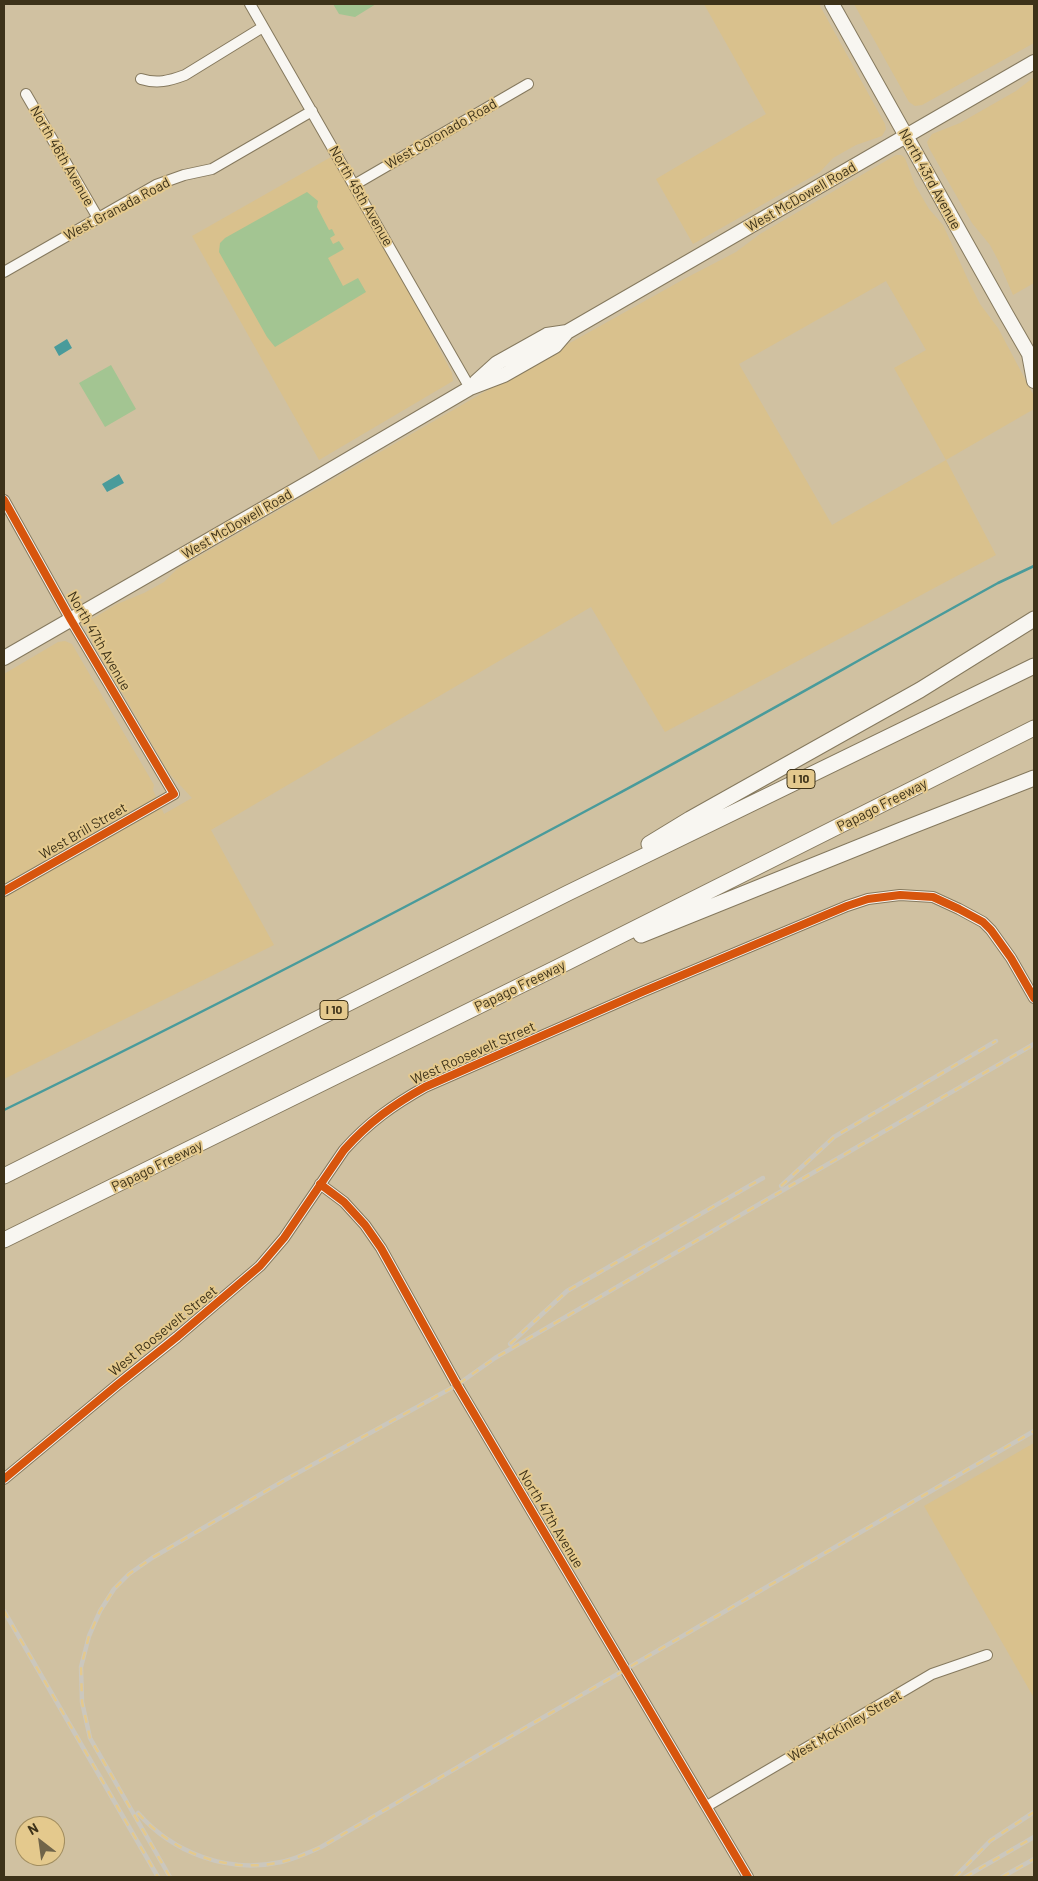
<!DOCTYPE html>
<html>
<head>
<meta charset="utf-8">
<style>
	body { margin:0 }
	#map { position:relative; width:1038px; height:1881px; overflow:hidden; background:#d0c1a1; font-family:Barlow,sans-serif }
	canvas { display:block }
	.frame { position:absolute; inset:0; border:5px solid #3d3219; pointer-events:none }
	.north { position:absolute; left:15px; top:1816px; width:50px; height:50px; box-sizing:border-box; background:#e4c98d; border:1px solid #a18d5f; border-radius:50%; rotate:330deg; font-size:14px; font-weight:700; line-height:20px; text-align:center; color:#3d3219 }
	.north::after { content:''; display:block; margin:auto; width:18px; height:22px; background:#706449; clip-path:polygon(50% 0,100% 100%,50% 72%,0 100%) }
</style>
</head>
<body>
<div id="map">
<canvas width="1038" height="1881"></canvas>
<div class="frame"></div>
<div class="north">N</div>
</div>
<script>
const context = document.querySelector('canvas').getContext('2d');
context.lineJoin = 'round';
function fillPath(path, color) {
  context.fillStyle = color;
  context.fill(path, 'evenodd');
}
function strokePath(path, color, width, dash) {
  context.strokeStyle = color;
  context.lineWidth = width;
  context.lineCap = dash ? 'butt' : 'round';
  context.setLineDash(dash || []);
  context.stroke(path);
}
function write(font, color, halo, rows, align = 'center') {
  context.font = font + ' Barlow,sans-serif';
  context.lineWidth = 4;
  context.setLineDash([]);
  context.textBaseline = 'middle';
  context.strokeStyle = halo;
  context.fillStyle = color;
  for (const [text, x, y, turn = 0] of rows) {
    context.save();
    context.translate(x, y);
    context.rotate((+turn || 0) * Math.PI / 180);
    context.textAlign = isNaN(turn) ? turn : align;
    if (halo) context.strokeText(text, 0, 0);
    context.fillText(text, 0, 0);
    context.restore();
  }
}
const built = new Path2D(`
	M704,4H819L885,124L886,129L882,136L856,145L833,158L820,172L693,244L656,179L766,114Z
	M854,4H1034V43L922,105L915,106L909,102Z
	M1034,77V283L1013,295L998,260L990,245L972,223L929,148L927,142L932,134L960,123L1016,91Z
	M896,155H901L905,158L915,185L929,209L943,225L969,282L980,304L998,328L1034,396V409L946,460L996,555L665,732L591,607L211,830L274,945L4,1079V674L58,642L65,641L72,644L154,785L153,790L164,814L192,798L168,772L90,636L88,628L92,619L117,604L144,593L164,582L177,569L559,349L686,278L736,252L760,234ZM886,281L926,350L894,368L946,460L832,525L739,364Z
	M331,157L400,274L452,373L453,381L319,460L192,236Z
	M1034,1443V1698L924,1506Z`);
const green = new Path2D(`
	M333,4H376L355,17L339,14Z
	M307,192L318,201L317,207L329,230L332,229L335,235L330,238L333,244L339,241L344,249L328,258L343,286L358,278L366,292L275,347L267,337L219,252L220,243L225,238Z
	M111,365L136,409L105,427L79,383Z`);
const water = new Path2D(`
	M67,339L72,348L59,356L54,347Z
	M119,474L124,483L107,492L102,484Z`);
const stream = new Path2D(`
	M4,1110C209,1010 411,905 612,797C742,727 869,654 998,583L1034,566`);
const minor = new Path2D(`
	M250,4L470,388
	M141,79C157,84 169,81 185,75L263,27
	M26,94L98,218
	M354,185L528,84
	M4,272L156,185L184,175L212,169L312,111
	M4,500L71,620L174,794L4,891
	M320,1184L344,1202L365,1225L381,1248L457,1385L748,1877
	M4,1479L117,1385L177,1337L260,1266L284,1238L344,1150C369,1122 393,1105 425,1087L642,992L847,906L868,899L900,895L933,897L959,909L983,922L991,930L1011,958L1034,998
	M707,1806L932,1674L987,1655`);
const major = new Path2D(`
	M832,4L1006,314L1029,354L1034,359
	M1029,354L1034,381
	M476,382L497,363L547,335L567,332
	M4,658L313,480L470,388L504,375L555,346L567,332L1034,62`);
const highway = new Path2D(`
	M649,844L690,819L920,690L1034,619
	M641,935L904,829L1034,778
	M4,1176L568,893L1034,666
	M4,1240L558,967L1034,728`);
const rail = new Path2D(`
	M781,1186L834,1137L996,1041
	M510,1344L567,1291L763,1178
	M4,1611L158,1877
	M138,1813C173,1853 228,1874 281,1862C295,1859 308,1853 321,1847L1034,1431
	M170,1877L90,1738L82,1702L81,1667L89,1636L100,1611L114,1589L129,1574L152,1558L283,1481L457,1385L495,1358L1034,1044
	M955,1877L990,1841L1034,1812
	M965,1877L1034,1837
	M1002,1877L1034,1859`);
const cycleway = new Path2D(`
	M4,500L71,620L174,794L4,891
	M320,1184L344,1202L365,1225L381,1248L457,1385L748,1877
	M4,1479L117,1385L177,1337L260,1266L284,1238L344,1150C369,1122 393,1105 425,1087L642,992L847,906L868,899L900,895L933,897L959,909L983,922L991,930L1011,958L1034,998`);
const shields = [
	[801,779,28],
	[334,1010,28]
];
const shieldNames = [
	["I 10",801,779],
	["I 10",334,1010]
];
const streetNames = [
	["West Coronado Road",441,134,-30],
	["North 46th Avenue",62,156,60],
	["North 43rd Avenue",930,179,61],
	["North 45th Avenue",361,196,60],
	["West McDowell Road",801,197,-30],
	["West Granada Road",117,209,-28],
	["West McDowell Road",237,524,-30],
	["North 47th Avenue",99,641,60],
	["Papago Freeway",882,805,-27],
	["West Brill Street",83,831,-30],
	["Papago Freeway",520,986,-26],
	["West Roosevelt Street",473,1053,-24],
	["Papago Freeway",157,1166,-26],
	["West Roosevelt Street",163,1331,-39],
	["North 47th Avenue",551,1519,59],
	["West McKinley Street",845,1726,-30]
];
fillPath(built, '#d9c18d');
fillPath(green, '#a3c592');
fillPath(water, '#499b9b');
strokePath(stream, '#499b9b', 2.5);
strokePath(minor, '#85795e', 12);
strokePath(major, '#85795e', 16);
strokePath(highway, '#85795e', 17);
strokePath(minor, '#f8f6f1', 10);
strokePath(major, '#f8f6f1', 14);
strokePath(highway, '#f8f6f1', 15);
strokePath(rail, '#cbc7bd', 4.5);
strokePath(rail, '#e4c98d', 2.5, [8]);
strokePath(cycleway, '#d7550d', 8);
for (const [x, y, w] of shields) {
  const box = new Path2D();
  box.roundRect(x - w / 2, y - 9.5, w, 19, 4);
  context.fillStyle = '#e4c98d';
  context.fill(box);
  strokePath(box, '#3d3219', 1);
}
write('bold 12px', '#3d3219', null, shieldNames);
write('14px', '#3d3219', '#e4c98d', streetNames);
</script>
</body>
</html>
